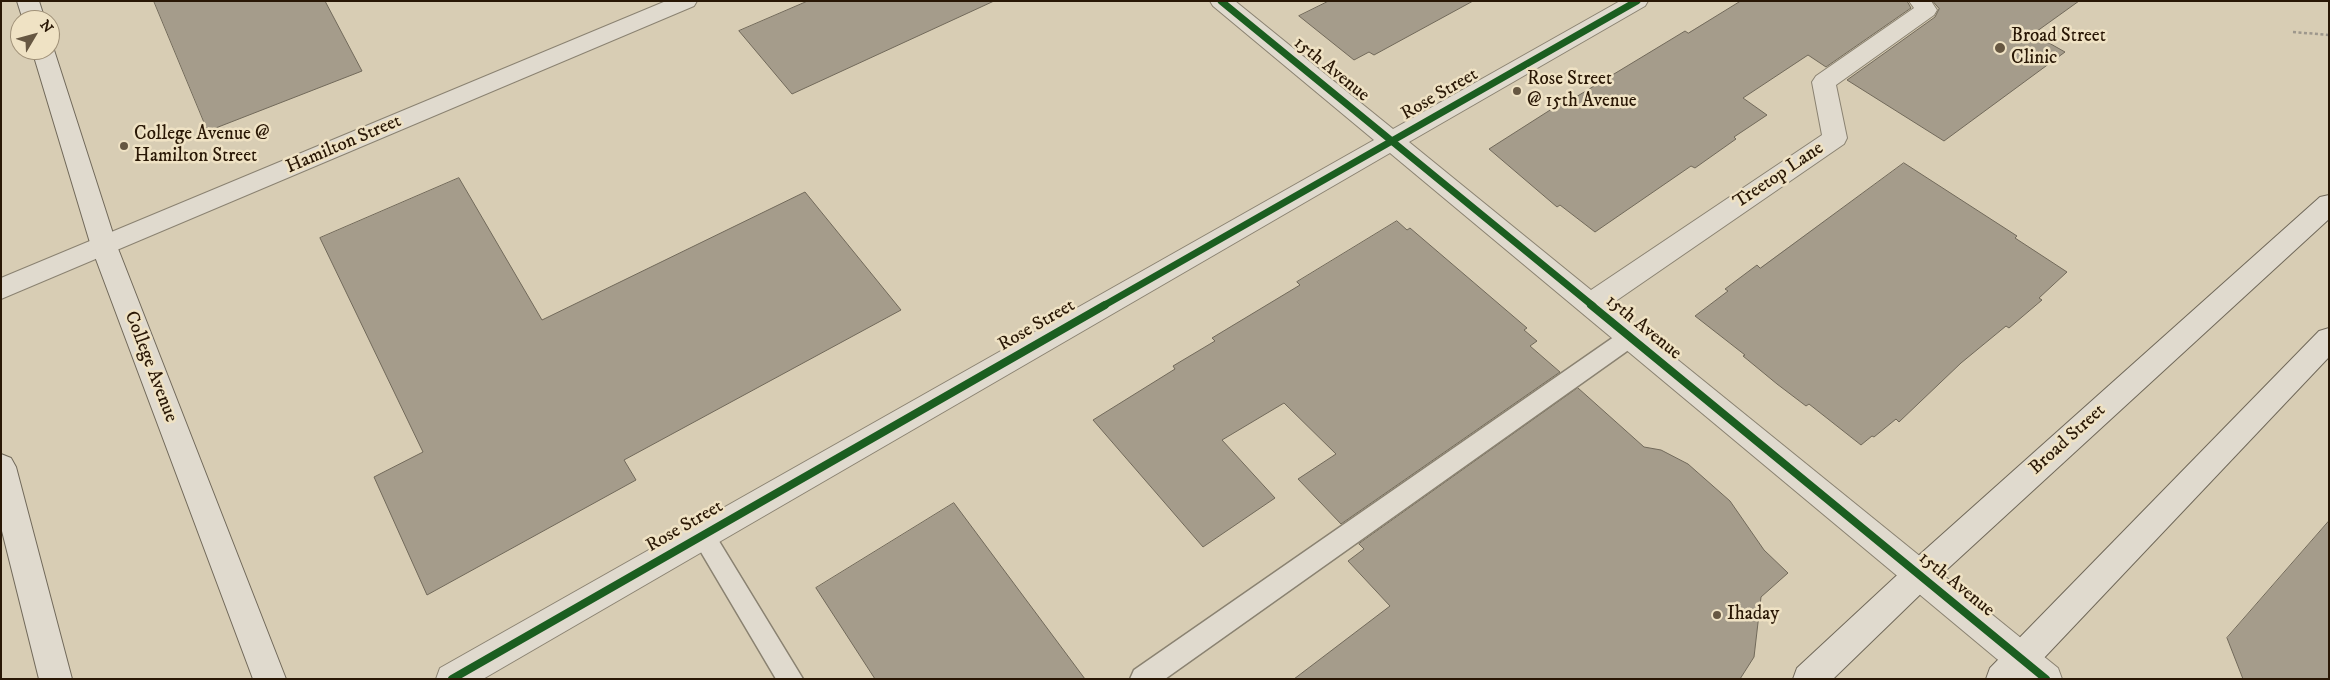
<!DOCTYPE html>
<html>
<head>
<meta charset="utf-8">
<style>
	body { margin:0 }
	#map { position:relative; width:2330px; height:680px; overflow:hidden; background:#d8cdb4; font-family:"IM FELL DW Pica",serif }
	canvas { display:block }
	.frame { position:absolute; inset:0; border:2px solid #291705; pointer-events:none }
	.north { position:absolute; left:10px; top:10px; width:50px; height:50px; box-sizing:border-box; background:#efe2c4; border:1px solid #a09178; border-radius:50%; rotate:53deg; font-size:14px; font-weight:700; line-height:20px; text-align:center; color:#291705 }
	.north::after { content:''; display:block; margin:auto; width:18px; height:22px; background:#665742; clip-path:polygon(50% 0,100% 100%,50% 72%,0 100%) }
</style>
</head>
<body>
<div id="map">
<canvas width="2330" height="680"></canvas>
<div class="frame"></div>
<div class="north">N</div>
</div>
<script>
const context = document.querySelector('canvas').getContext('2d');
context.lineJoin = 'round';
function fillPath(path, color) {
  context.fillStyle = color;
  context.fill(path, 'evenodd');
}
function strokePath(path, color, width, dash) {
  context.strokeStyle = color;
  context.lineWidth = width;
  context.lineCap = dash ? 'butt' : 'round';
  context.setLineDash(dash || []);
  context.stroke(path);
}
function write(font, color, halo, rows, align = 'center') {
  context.font = font + ' "IM FELL DW Pica",serif';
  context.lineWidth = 5;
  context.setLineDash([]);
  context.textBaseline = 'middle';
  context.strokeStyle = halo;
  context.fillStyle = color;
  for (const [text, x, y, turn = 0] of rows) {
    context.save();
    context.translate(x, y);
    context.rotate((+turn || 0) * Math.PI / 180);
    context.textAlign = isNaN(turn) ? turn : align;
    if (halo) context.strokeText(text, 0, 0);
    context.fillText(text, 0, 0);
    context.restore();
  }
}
const building = new Path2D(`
	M154,1H325L362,71L208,131Z
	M808,1H994L792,94L739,31Z
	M1329,1H1473L1374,55L1369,52L1354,60L1299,16Z
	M1741,1H1907L1911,8L1826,67L1808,55L1743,98L1767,115L1734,137L1736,139L1695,168L1691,166L1595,232L1560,205L1557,207L1489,149L1569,98L1571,100L1685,31L1688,33Z
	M1933,1H2079L2033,34L2065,52L1944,141L1847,80L1935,17L1939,9Z
	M1904,163L2017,236L2015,238L2067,272L2039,298L2042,300L2009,328L2006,326L1961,363L1899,422L1896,419L1874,437L1872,436L1861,445L1809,404L1806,406L1777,384L1743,356L1745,355L1695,316L1728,291L1725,289L1757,265L1760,268Z
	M459,178L542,320L805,192L901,310L624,460L636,480L427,595L374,477L423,452L320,238Z
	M1397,221L1407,230L1410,228L1527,328L1524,330L1537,341L1530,346L1560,372L1341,524L1298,479L1336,454L1284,403L1222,440L1275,498L1203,547L1093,420L1175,369L1173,366L1215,341L1212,338L1300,285L1297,282Z
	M1578,388L1644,447L1661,450L1688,464L1730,501L1764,550L1788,573L1761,597L1754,657L1740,679H1294L1390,606L1348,561L1364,549L1359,544Z
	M954,503L1085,679H875L816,588Z
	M2329,521V679H2243L2227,638Z`);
const path = new Path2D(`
	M2293,32L2329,35`);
const service = new Path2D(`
	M1629,330L1637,332L1640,338L1637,344L1165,679H1130L1134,670L1621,332Z
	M703,524L711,528L803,679H776L695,542L691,535L695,528Z`);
const minor = new Path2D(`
	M666,1H697L694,6L1,299V278Z
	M1210,1H1235L1393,129L1620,1H1648L1645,6L1409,142L1591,290L1822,135L1812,82L1816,76L1914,8L1909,1H1931L1937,10L1934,15L1836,85L1847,138L1844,144L1610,305L2058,668L2062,679H2021L1390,153L483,679H436L440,668L1374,140L1213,6Z`);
const secondary = new Path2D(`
	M17,1H39L45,20H23Z
	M50,44L54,50L117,246L286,679H253L91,246L32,50H50Z
	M2329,195V219L1930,585L1833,679H1793L1797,668L1908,565L2320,197Z
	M2329,328V357L2024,679H1986L1990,668L2319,331Z
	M1,454L11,458L16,467L72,679H39L1,527Z`);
const cyclewayFar1 = new Path2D(`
	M1221,1L1593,306
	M1103,306L1637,1`);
const cycleway = new Path2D(`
	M1591,305L2046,679
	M452,679L1105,305`);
const markers = [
	[2000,48,6,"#665742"],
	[1517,91,5,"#665742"],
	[124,146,5,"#665742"],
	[1717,615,5,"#665742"]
];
const poiNames = [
	["Broad Street",2011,37],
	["Clinic",2011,59],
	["Rose Street",1527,80],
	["@ 15th Avenue",1527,102],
	["College Avenue @",134,135],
	["Hamilton Street",134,157],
	["Ihaday",1727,615]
];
const streetNames = [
	["15th Avenue",1331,70,39],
	["Rose Street",1440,95,-30],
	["Hamilton Street",344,145,-23],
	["Treetop Lane",1779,176,-34],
	["Rose Street",1037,326,-30],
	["15th Avenue",1643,328,39],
	["College Avenue",150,367,69],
	["Broad Street",2068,440,-42],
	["Rose Street",685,527,-30],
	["15th Avenue",1956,585,39]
];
fillPath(building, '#a59c8b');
strokePath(building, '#71695a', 1);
strokePath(service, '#8a8271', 3);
strokePath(minor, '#8a8271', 2);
strokePath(secondary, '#71695a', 2);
strokePath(path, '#9d978c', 2.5, [3, 2.5]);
fillPath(service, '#e0dace');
fillPath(minor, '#e0dace');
fillPath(secondary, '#e0dace');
strokePath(cyclewayFar1, '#1b5e20', 7);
strokePath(cycleway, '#1b5e20', 8);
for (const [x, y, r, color] of markers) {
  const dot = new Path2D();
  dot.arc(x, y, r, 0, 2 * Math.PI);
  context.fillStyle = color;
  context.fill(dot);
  strokePath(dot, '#efe2c4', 2);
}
write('19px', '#291705', '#efe2c4', poiNames, 'left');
write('19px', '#291705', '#efe2c4', streetNames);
</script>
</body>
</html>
